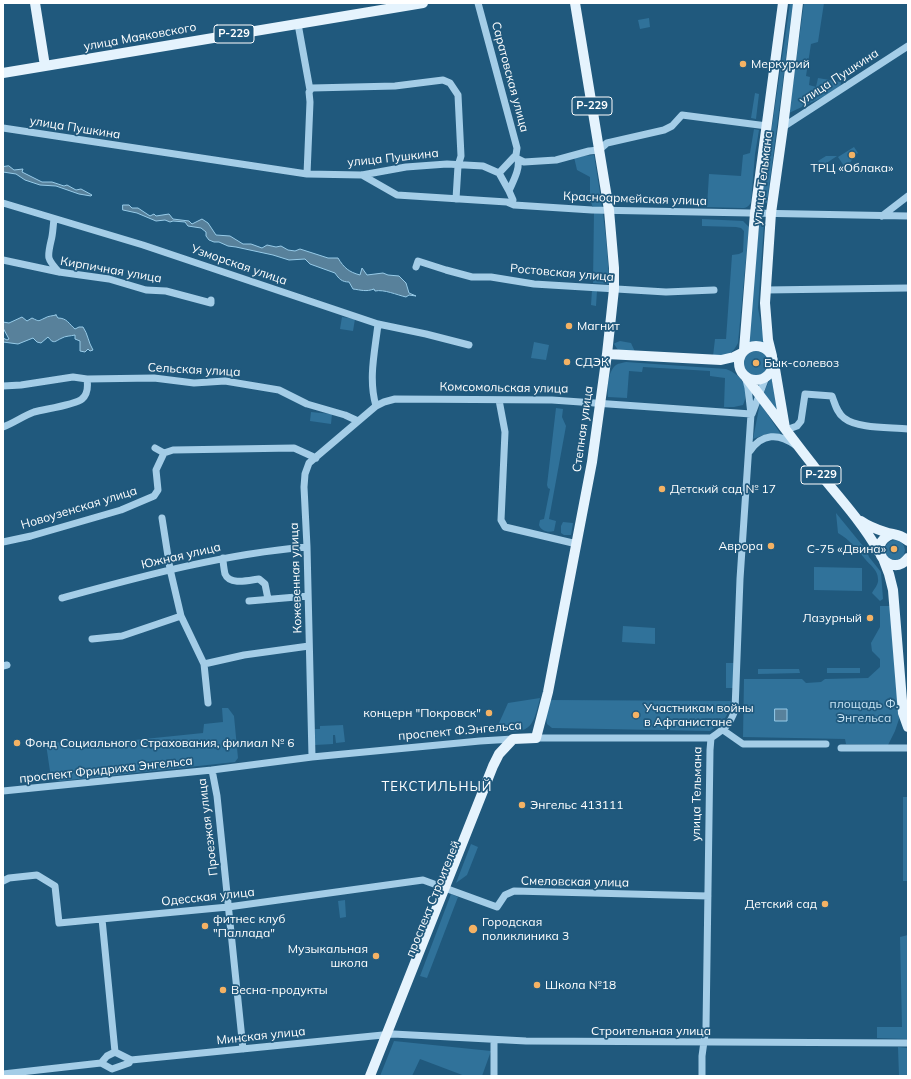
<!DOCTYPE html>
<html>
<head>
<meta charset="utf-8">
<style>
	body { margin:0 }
	#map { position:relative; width:911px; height:1079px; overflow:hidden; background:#20597d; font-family:Mulish,sans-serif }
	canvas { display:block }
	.frame { position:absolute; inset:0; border:4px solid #fff; pointer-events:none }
</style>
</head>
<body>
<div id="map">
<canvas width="911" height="1079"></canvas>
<div class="frame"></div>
</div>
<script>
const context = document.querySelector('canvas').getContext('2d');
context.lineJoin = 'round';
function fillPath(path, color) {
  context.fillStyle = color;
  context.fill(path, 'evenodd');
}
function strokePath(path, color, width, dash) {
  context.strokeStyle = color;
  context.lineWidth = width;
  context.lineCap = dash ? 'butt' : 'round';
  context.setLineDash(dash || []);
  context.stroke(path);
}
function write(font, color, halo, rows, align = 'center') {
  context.font = font + ' Mulish,sans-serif';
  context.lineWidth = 3.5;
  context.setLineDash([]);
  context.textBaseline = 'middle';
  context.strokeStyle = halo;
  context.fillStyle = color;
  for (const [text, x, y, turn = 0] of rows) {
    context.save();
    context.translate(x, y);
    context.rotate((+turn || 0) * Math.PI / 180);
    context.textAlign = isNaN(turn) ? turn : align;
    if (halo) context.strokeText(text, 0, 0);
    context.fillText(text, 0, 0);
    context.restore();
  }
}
const green = new Path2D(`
	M790,3H793L767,203L761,202Z
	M804,3H824L818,42L811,44L806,76L810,77L809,85L816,87L818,78L841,82L840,89L789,113Z
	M649,18L650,27L640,29L638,20Z
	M755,93L759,94L756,119L751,118Z
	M754,129L759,130L755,154L751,202C749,206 747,208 742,208L707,207L709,174L741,176L743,155L750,153Z
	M854,147L858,153L855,155L846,169L838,157Z
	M594,155C601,198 608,241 609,284L593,283L594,211L590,199V177L577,170L574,157Z
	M826,156H837L822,166L818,161Z
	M702,219L743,221L749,227L738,343C732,355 726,357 713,356L715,339H726L732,255L739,254L743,252L744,231L741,228L736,227L702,226Z
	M759,224H764L758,308L765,345L755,342L748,344Z
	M592,290L597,291L596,306L591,305Z
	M342,317L355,319L353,331L340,329Z
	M620,341L631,343L636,354L618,350L614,344L615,343Z
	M534,342L549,345L546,360L531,358Z
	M744 363a12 12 0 1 1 24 0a12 12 0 1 1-24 0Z
	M626,362L726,369C742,375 751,389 743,405L734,407H724L725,378L710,376V371L643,367L642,372L629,371L627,398L608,397C607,388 608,371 616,365C619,363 623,363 626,362Z
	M771,376L779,417L763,395Z
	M760,403L782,436L766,434L753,439Z
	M556,408L563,409L562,417L566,426L549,519L556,521L554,531C548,533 541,531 539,525L540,520L544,519L550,489L548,488L547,485Z
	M311,412L332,414L331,424L310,421Z
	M836,513L867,551L869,557L881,572L883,599L880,601L872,593C874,589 879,584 878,579C878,570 870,565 865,559C857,549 850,540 838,533Z
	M563,522L573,523L571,535H564L561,533V526Z
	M885 550a10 10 0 1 1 20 0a10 10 0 1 1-20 0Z
	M814,567L862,568V591L814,590Z
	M880,606H890L899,719L895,731L888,745L846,744L845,739L743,737L744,679H802L806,683L821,682L825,679L868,678L880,667V659L872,651L871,643L880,627Z
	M623,626L655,628V644L622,642Z
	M726,663H734L733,688H726Z
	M827,668H860V673H827Z
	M758,669H799L800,673L758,674Z
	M540,698C532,732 529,732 495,732L508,703Z
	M550,700L731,701C728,717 724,722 710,731L552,728L547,724L546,717Z
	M222,708H228L234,716L238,758L235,762L61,781H58L51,778L46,744L56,741L66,747L203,733L204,724L223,722Z
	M343,725L345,742L336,743L335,735H327H333V744L315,745V729H320V726Z
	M903,797H908V881H903Z
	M471,844L478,847L467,875L456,883Z
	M451,894L458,897L427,978L420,976Z
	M345,900L346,917L340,918L338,901Z
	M908,935V1039L877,1038V1027H902L900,937Z
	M394,1041L491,1051L482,1076H465L420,1059L412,1076H380Z
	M898,1047L908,1048V1076H899Z`);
const water = new Path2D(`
	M9,166L14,170L23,169L22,172L42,182H52L64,186L67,185L76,190L81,189L92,195L91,196L79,194L56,186L40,185L25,180L16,174L3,172V167Z
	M123,205H129L132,208H138L150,216L154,214L156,216L169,214L173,219L189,221L192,224L202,219L208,223L216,235L230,236L243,244H251L262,248L267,245L276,247L281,246L288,250L295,251L300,249L328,258H338C344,268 349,272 360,275L362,268L367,275L383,273L388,275L399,276L406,283L409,293L416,296L409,295L406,297C397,295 384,289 375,291L374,289C366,292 361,290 353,289L349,282C342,282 339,279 335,273L310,264L305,259L289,260L273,255L236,247L228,246L219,242H214L209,240L206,236V232L201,228L188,226L185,222L173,221L170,222L165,220L156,221L137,213L123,210Z
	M56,315L58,318C67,318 69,324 75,329L79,327H83C88,334 88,342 93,350L90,351L88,349L85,352L80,351V341L75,339V335C71,336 65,336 62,338C55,341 54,345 48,337L41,343L37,342L33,338L18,344L3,342V338L7,340L9,339L3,328V322L9,323L22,317L27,321L32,318C40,322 38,321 45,318C48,316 52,316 56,315Z
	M775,709H787V721H775Z`);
const minor = new Path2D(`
	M478,3L517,148L516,155L514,157
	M298,24L310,90
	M783,127L908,46
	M3,128L307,174L362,175L406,167L447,164L483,166L499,173L514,157L524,162L556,160L589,151L599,150L607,143L664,130L672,126L682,115L767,126
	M499,173L509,191
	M307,174L310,102L309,92L312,88L395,86L443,80L450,83L458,95L461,156L458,166L456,199
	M362,175L397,195L507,202L514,205L592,210L908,216
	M3,203L143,245L378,324L426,334L469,345
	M512,204L513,200L509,191C513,181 520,170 518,159
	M882,216L908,196
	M54,219C53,226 53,234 51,241C47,258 47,259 59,272
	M3,260L59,272L109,279L146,290L166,291L211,303V300
	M416,267L418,261L446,270L472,277H491L534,284L666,292L714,290
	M766,290L908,288
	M3,386L21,385L73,377L87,379L154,378L194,383L225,381L279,390L307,404L345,415L358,421
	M499,400L505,432L501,520L505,527L577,544
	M376,406C368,379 375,351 378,324
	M752,414L766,377
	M3,427C14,423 23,416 34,412C45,409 75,405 82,399C88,394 88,386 87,379
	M786,430L797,426L801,421L805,394L832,396C835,404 837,413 844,418C858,429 890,427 908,429
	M750,451C762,433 779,433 795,445
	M164,453L173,450L294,448L316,458
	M162,518L170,569L181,616L204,664L208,703
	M3,542L31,536L121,510L154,496L158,490L156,470L164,453L155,448
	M223,558C223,563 224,569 225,574C230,586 250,580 259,579L265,584L268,599
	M62,598C143,576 223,554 307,547
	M249,601L308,596
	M92,639L122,636L181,616
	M204,664L244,655L309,646
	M3,666L7,665
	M723,730L743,744H826
	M536,738H711
	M841,748H908
	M312,757L307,547L304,487L305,474L309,463L376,406L384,402L395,399L552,400L751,414
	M212,770L217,796L243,1049
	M3,791L212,770L312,757L480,741L513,739
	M3,881L9,878L37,875L55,886L59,923L228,907L423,880L497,907L505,895L514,891L708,896
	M102,919L115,1052
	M494,1040V1076
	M101,1063L107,1056L115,1052L131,1060
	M3,1074L101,1063L112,1069L129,1063L131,1060L393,1034L526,1041L908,1043
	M702,1076V1056L706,1027L710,750L711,738C724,729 730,725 735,710L740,579L751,414L748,388L746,380`);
const major = new Path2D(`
	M35,3L45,66
	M3,73L423,3
	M739 363a17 17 0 1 1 34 0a17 17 0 1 1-34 0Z
	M744,350L755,213L783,3
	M607,354L721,360L734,357L742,353
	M772,356L768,340L765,303L771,213L783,127L798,3
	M774,363L785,428
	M745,376C769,407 792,439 816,469C838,496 862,522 879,552
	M861,521C868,526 876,529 885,532C894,535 901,534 908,541
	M892,534C863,545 891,580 908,558
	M884,561L889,574L893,590L903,713L908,727
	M370,1076L493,766L499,754L513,739L536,738L548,692L592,462L607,354L614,289V268L609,210L575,3`);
const markers = [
	[743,64,4,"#f4b264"],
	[852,155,4,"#f4b264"],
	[569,326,4,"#f4b264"],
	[567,362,4,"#f4b264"],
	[756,363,4,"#f4b264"],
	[662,489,4,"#f4b264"],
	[771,546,4,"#f4b264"],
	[894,549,4,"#f4b264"],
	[870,618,4,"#f4b264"],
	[489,713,4,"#f4b264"],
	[636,715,4,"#f4b264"],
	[17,743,4,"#f4b264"],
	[522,805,4,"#f4b264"],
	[825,904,4,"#f4b264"],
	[205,926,4,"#f4b264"],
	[473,929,5,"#f4b264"],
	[376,956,4,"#f4b264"],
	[537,985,4,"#f4b264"],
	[223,990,4,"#f4b264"]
];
const shields = [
	[234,34,40],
	[592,106,40],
	[821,475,40]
];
const shieldNames = [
	["Р-229",234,34],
	["Р-229",592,106],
	["Р-229",821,475]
];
const streetNames = [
	["улица Маяковского",140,37,-10],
	["Саратовская улица",510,77,75],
	["улица Пушкина",839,77,-33],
	["улица Пушкина",75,128,9],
	["улица Пушкина",393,158,-6],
	["улица Тельмана",763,178,-83],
	["Красноармейская улица",635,199,2],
	["Узморская улица",239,265,19],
	["Кирпичная улица",111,270,10],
	["Ростовская улица",562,273,5],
	["Сельская улица",194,370,3],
	["Комсомольская улица",504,388,1],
	["Степная улица",583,429,-82],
	["Новоузенская улица",79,508,-17],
	["Южная улица",181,556,-13],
	["Кожевенная улица",296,578,-92],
	["проспект Ф.Энгельса",460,731,-5],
	["проспект Фридриха Энгельса",106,770,-6],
	["улица Тельмана",697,794,-89],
	["Проезжая улица",208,827,-97],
	["Смеловская улица",575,882,1],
	["Одесская улица",208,897,-6],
	["проспект Строителей",433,899,-68],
	["Строительная улица",651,1031],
	["Минская улица",261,1036,-6]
];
const poiNames = [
	["Меркурий",751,64],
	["ТРЦ «Облака»",852,168,"center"],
	["Магнит",577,326],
	["СДЭК",575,362],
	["Бык-солевоз",764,363],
	["Детский сад № 17",670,489],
	["Аврора",763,546,"right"],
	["С-75 «Двина»",886,549,"right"],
	["Лазурный",862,618,"right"],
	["Участникам войны",644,708],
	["в Афганистане",644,722],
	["концерн \"Покровск\"",481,713,"right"],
	["Фонд Социального Страхования, филиал № 6",25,743],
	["Энгельс 413111",530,805],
	["Детский сад",817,904,"right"],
	["фитнес клуб",213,919],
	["\"Паллада\"",213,933],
	["Городская",482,922],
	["поликлиника 3",482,936],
	["Музыкальная",368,949,"right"],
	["школа",368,963,"right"],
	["Школа №18",545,985],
	["Весна-продукты",231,990]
];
const parkNames = [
	["площадь Ф.",864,704],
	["Энгельса",864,718]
];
const neighbourhoodNames = [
	["ТЕКСТИЛЬНЫЙ",437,787]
];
fillPath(green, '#30729a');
fillPath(water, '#58819b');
strokePath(water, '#97cbe8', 1);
strokePath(minor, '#a4cde7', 7);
strokePath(major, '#e5f3fd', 10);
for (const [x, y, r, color] of markers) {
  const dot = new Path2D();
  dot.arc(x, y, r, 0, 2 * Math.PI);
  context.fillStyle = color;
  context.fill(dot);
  strokePath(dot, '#20597d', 1.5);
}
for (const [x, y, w] of shields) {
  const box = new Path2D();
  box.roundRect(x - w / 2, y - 9, w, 18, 3);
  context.fillStyle = '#20597d';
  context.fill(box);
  strokePath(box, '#fff', 1);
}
write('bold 11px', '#fff', null, shieldNames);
write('12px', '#fff', '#20597d', streetNames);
write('12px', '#fff', '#20597d', poiNames, 'left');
write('12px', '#c7e4f5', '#20597d', parkNames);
context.letterSpacing = '1px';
write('13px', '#fff', '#20597d', neighbourhoodNames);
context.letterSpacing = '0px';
</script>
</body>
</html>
